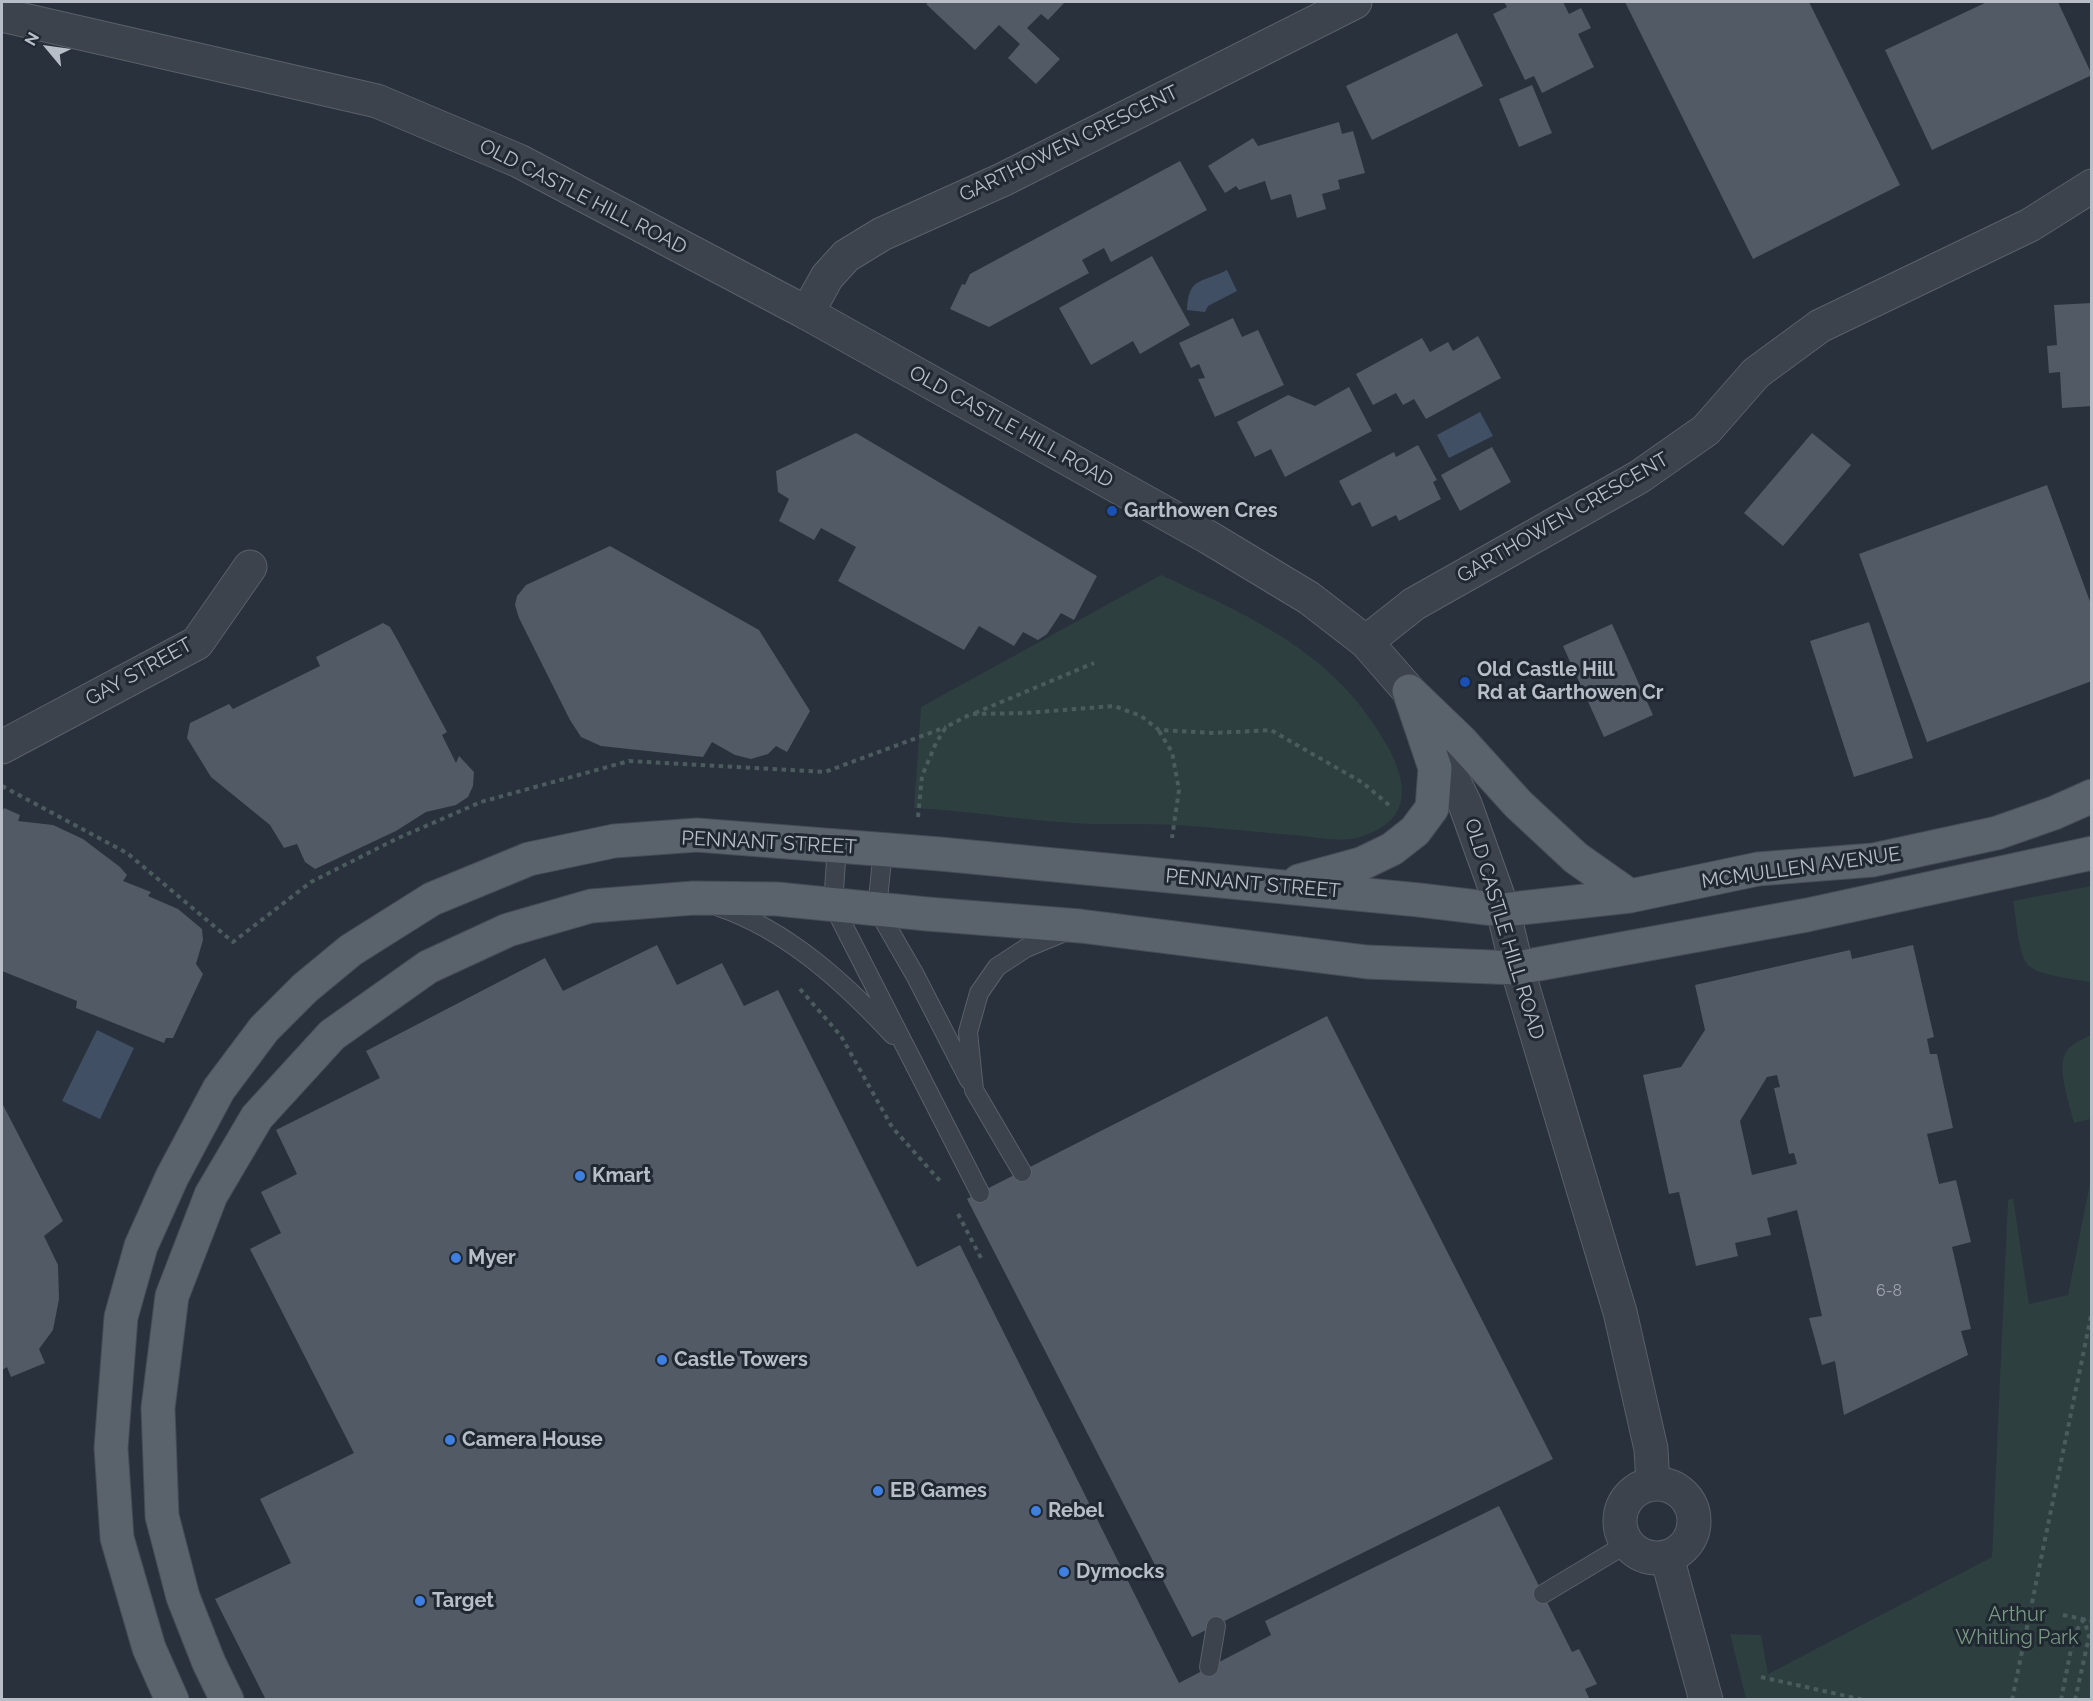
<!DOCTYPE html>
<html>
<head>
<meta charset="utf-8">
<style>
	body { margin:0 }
	#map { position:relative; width:2093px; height:1701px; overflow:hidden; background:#28313c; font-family:Raleway,sans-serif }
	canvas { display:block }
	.frame { position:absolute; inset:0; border:3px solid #b8bec7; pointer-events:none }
	.north { position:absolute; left:18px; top:18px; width:60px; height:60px; -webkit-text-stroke:4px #202832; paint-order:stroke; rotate:299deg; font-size:16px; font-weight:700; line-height:24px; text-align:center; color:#b8bec7 }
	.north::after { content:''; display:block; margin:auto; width:21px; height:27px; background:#b8bec7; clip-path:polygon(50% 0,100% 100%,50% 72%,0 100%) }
</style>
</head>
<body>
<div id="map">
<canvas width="2093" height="1701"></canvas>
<div class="frame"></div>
<div class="north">N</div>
</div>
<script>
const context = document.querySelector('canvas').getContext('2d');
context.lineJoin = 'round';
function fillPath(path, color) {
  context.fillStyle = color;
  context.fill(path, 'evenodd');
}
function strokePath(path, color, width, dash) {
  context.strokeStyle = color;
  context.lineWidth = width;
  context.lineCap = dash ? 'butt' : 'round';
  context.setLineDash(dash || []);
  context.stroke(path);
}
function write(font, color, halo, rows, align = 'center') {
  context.font = font + ' Raleway,sans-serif';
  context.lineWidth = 6;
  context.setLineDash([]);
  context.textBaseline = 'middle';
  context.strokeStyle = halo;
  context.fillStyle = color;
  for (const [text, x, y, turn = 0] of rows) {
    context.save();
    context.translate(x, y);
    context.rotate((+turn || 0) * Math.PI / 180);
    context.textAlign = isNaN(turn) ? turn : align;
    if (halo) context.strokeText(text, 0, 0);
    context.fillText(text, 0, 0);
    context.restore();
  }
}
const green = new Path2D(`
	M1161,575C1254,618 1336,653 1388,747C1411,790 1409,823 1357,838C1341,842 1319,838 1303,836C1269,833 1236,830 1203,827C1165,823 1128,825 1090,824C1031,822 973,811 914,808L921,707Z
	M2091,886V986L2090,982C2074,979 2039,976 2028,965C2018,955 2016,915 2013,901Z
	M2091,1035V1119L2074,1123C2070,1106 2057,1069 2065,1054C2069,1044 2082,1040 2091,1035Z
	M2091,1178V1699H1746L1730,1634L1761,1635L1768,1674L1992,1557L2008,1200L2013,1198L2029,1304L2068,1295Z`);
const water = new Path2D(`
	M1227,270L1237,291L1208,306L1205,312L1187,310C1188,276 1203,283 1227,270Z
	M1480,412L1493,436L1449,458L1437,435Z
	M97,1030L134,1048L100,1119L62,1101Z`);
const building = new Path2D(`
	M929,2H1065L1048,20L1041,14L1027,28L1060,59L1036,84L1008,58L1020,44L999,25L975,50L926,4Z
	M1504,2H1563L1569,14L1581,8L1591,28L1578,34L1594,67L1542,93L1534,76L1525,80L1493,14L1507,7Z
	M1625,2H1809L1900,185L1753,259Z
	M1987,2H2058L2092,75L1932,150L1885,50Z
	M1457,33L1483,86L1372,140L1346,86Z
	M1532,85L1552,133L1519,147L1499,99Z
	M1339,122L1342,134L1353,131L1365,173L1338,180L1340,189L1322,194L1326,209L1297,218L1291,194L1271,200L1265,181L1239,190L1236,186L1225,193L1208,166L1253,138L1258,146Z
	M1180,161L1207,210L1111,262L1104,248L1082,260L1089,273L989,327L950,309L962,284L965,285L970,274Z
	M1152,256L1190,325L1140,354L1133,341L1091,365L1059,308Z
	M2092,303V406L2062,408L2060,372L2049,373L2047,346L2057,345L2054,305Z
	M1233,318L1242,337L1258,330L1284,385L1215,417L1198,379L1205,378L1199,364L1191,368L1179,343Z
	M1478,336L1501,378L1426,419L1414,399L1403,405L1396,393L1373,405L1356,374L1422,338L1430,352L1448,342L1453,351Z
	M1349,387L1372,431L1285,477L1271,449L1255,457L1237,422L1288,395L1315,406Z
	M856,433L1097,576L1074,620L1061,613L1047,634L1038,640L1023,632L1014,646L979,626L964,650L838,581L856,547L821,528L814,540L779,521L789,499L778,492L776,471Z
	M1812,433L1851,465L1783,546L1744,513Z
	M1418,445L1437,480L1433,482L1441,499L1399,521L1396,515L1372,527L1360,502L1352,506L1339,481L1394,452L1396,457Z
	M1492,447L1511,482L1460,511L1441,475Z
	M2047,485L2092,607V681L1927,742L1859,554Z
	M610,546L759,630L810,711L787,752L776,746L768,754L751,759L735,755L712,742L703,757L601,746L581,737L570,720L519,618L515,605L517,596L526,585Z
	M1869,622L1913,758L1854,777L1810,641Z
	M383,623L390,627L398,641L447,732L442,735L456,763L459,756L474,772L473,786L468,797L456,805L426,812L396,831L315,869L305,862L297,844L284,848L270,825L211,777L187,738L190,723L229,704L233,709L320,666L316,657Z
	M1612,624L1653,715L1604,737L1563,646Z
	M4,808L20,815L18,821L53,825L83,839L120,867L127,875L123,881L151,892L148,896L178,909L202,929L203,940L196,964L203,974L173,1038H166L164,1043L76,1008L77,1001L2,971L3,963L2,962V813Z
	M657,945L677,985L722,963L744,1006L778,990L917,1267L960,1245L1179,1683L1271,1635L1265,1621L1499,1506L1572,1652L1579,1649L1597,1684L1585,1689L1590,1700H266L215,1599L291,1563L260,1499L354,1453L250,1249L281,1233L261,1192L297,1174L276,1130L380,1078L366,1051L545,958L563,991Z
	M1913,945L1934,1037L1927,1039L1930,1054H1937L1953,1128L1927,1134L1939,1184L1956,1180L1971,1242L1952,1247L1971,1329L1961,1331L1968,1355L1844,1415L1835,1361L1822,1365L1809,1318L1822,1316L1797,1210L1767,1218L1771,1235L1735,1243L1738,1256L1696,1266L1679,1192L1669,1194L1643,1075L1681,1067L1705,1030L1695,985L1850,950L1852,959ZM1777,1075L1780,1087L1774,1088L1789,1154L1794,1153L1797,1164L1752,1175L1740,1121L1767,1077Z
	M1327,1016L1553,1459L1192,1637L967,1199Z
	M2,1103L63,1221L44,1236L58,1265L59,1299L53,1330L39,1349L45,1363L11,1377L7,1367L2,1370Z`);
const path = new Path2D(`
	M975,713L1094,663
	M1159,731L1172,752L1179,790L1172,838
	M2,786L127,853L233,942L311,882L396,839L481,802L629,761L825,772L946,727
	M918,817L922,776L936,743L946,727L971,714L1025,713L1114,706L1141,716L1159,730L1215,733L1271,730L1363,783L1389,805
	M800,989L841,1036L892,1127L940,1181
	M958,1214L981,1258
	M2063,1615L2092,1621
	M1761,1677L1864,1700
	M2012,1700L2092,1311
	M2061,1700L2074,1634L2084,1619
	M2075,1700L2089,1637L2084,1619`);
const service = new Path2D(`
	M837,846L833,905L980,1193
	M883,850L877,909L915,975L969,1080
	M719,907C787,930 845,983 893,1035
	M1022,1172L974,1090L968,1032L979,993L997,967L1026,948L1067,931
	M1543,1594L1628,1543
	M1209,1667L1216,1626`);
const minor = new Path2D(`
	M807,313L827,277L846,256L882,234L1002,180L1355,2
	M1366,642L1414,604L1639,477L1706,430L1756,373L1820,326L2030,225L2092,186
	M2,747L197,643L250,567`);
const tertiary = new Path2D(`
	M2,15L377,101L519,161L807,313L1208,537L1309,598L1366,642L1409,691L1465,804L1503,910L1517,968L1620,1312L1651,1449L1653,1484
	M1620 1521a37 37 0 1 1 74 0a37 37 0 1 1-74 0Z
	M1667,1557L1706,1700`);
const primary = new Path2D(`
	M1409,691L1461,741L1518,804L1576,858L1630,896
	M1299,881L1361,864L1392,849L1415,831L1432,808L1435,768L1411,697
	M172,1700L149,1648L117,1538L111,1448L121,1317L141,1246L172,1177L219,1089L264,1029L305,988L351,950L432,899L529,859L614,841L697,835L940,854L1419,900L1503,910L1630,896L1758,869L1873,860L1997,833L2054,813L2092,796
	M227,1700L209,1663L183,1597L162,1516L158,1408L172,1296L211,1195L257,1117L332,1035L428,967L508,930L591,906L694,898L777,899L927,914L1080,926L1367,962L1517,968L1807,915L2092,853`);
const markers = [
	[1112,511,6,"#1a4fb4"],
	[1465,682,6,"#1a4fb4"],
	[580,1176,6,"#3f7fe0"],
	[456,1258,6,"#3f7fe0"],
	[662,1360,6,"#3f7fe0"],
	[450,1440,6,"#3f7fe0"],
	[878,1491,6,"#3f7fe0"],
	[1036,1511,6,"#3f7fe0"],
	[1064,1572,6,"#3f7fe0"],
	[420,1601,6,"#3f7fe0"]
];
const numberNames = [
	["6-8",1889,1291]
];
const streetNames = [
	["GARTHOWEN CRESCENT",1069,144,-26],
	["OLD CASTLE HILL ROAD",583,197,27],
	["OLD CASTLE HILL ROAD",1011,427,29],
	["GARTHOWEN CRESCENT",1563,518,-30],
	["GAY STREET",139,672,-29],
	["PENNANT STREET",769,843,3],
	["MCMULLEN AVENUE",1801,868,-8],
	["PENNANT STREET",1253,884,5],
	["OLD CASTLE HILL ROAD",1504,929,73]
];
const poiNames = [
	["Garthowen Cres",1124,511],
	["Old Castle Hill",1477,670],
	["Rd at Garthowen Cr",1477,693],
	["Kmart",592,1176],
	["Myer",468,1258],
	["Castle Towers",674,1360],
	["Camera House",462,1440],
	["EB Games",890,1491],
	["Rebel",1048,1511],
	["Dymocks",1076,1572],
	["Target",432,1601]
];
const parkNames = [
	["Arthur",2017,1615],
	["Whitling Park",2017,1638]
];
fillPath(green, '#2d3f3f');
fillPath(water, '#404f63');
fillPath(building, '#525a66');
strokePath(service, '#5a616a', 20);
strokePath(minor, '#5a616a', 35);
strokePath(tertiary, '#5a616a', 35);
strokePath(primary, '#454c56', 35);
strokePath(path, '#4c5c5e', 4, [4.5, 4.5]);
strokePath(service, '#3c434c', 18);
strokePath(minor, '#3c434c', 33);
strokePath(tertiary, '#3c434c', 33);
strokePath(primary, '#5a626c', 33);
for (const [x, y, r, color] of markers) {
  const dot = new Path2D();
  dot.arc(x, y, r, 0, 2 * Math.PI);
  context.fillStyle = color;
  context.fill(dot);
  strokePath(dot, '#202832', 2);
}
write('16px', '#9ea5af', null, numberNames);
write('20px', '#b8bec7', '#202832', streetNames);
write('bold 20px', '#b8bec7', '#202832', poiNames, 'left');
write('20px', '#799a81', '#202832', parkNames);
</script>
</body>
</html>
